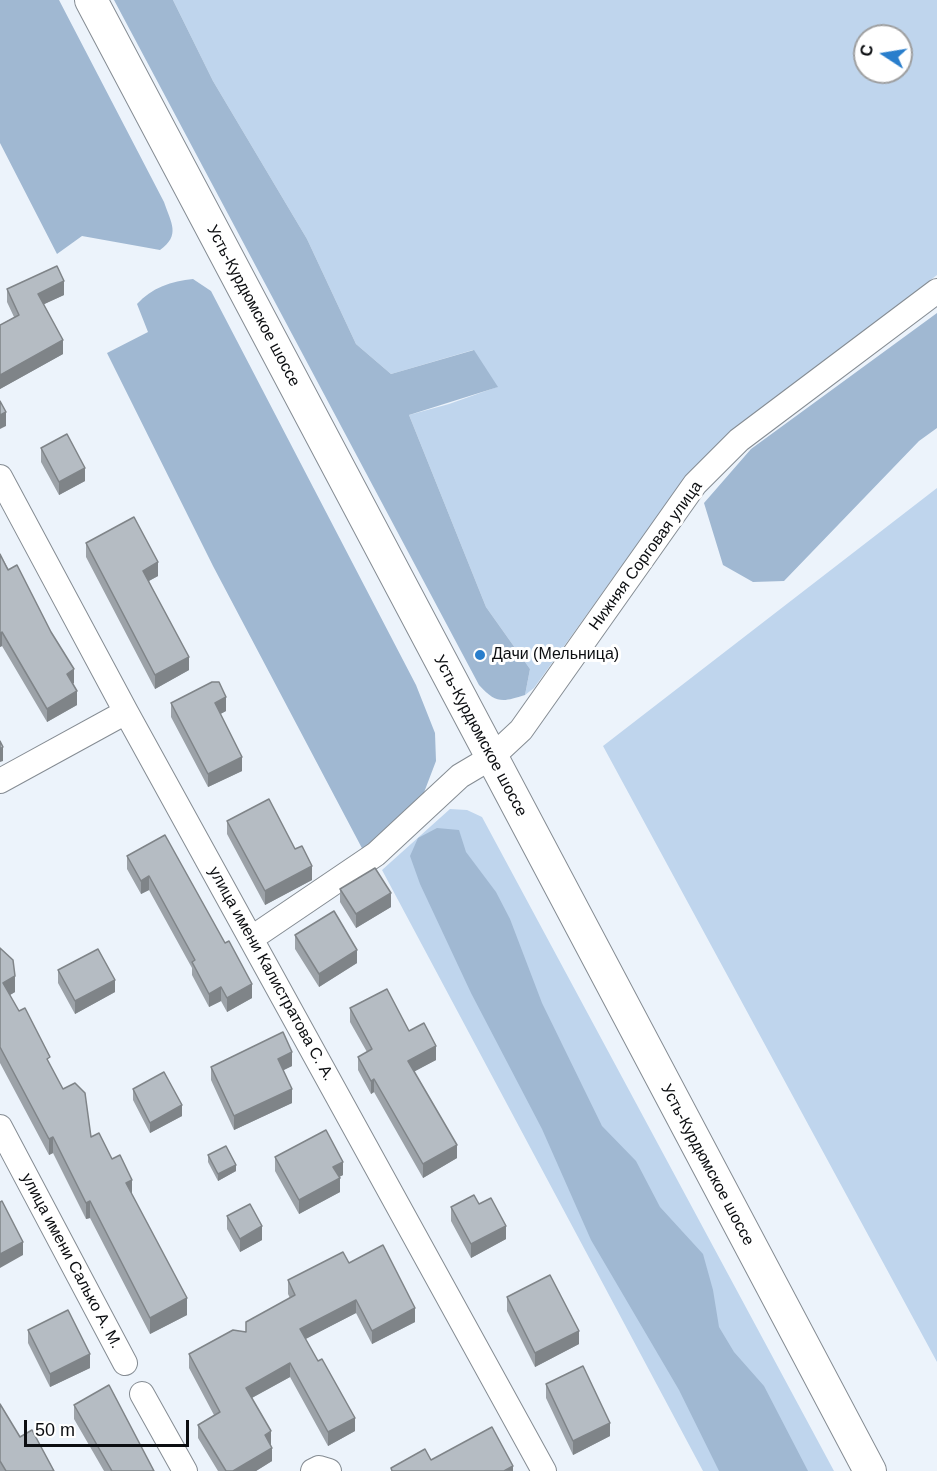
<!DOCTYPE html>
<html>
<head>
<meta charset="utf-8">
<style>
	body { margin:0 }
	#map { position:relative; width:937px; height:1471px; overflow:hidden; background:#ecf3fb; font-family:Arial,sans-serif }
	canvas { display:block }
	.north { position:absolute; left:853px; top:24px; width:60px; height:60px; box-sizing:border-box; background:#fff; border:2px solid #9e9fa0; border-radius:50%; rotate:282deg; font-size:16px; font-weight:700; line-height:24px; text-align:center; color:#0c0e11 }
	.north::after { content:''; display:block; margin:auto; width:21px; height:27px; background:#297ecc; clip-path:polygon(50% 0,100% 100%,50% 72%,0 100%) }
	.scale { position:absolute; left:24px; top:1420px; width:165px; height:27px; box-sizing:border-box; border:3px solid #0c0e11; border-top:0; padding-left:8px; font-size:18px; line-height:21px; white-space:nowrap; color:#0c0e11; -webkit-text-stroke:4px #fff; paint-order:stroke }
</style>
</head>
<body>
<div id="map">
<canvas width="937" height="1471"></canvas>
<div class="north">С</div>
<div class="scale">50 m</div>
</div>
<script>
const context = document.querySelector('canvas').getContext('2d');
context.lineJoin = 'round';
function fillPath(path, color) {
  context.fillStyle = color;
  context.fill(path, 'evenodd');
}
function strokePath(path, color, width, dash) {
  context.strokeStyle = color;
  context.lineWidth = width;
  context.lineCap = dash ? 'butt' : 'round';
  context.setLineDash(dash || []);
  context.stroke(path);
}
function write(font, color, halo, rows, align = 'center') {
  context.font = font + ' Arial,sans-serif';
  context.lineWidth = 6;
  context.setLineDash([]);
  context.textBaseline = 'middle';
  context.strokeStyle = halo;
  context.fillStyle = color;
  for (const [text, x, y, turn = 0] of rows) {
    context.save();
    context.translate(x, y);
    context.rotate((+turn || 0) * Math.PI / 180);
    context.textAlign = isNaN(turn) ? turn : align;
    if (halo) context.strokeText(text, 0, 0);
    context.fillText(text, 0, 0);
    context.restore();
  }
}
const green = new Path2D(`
	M173,0H937V275L735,429L686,476L534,688L525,695L530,669L486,607L409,415L449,404L497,387L473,350L391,374L356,344L307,239L213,81ZM865,36H901V72H865Z
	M937,488V1362L603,746Z
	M450,809L467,810L482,817L834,1471H703L382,870Z`);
const forest = new Path2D(`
	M0,0H59L164,202C171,223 181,235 160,250L82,236L57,254L0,143Z
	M114,0H173L213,81L307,239L356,344L391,374L474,350L498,387L409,415L486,607L530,669L525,695C503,702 496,704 479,685Z
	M193,279L211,291L416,685L435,733L436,761L420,803L364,852L213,566L107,353L148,332L137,304C151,288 172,281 193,279Z
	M937,313V428L919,441L784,581L753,582L723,565L704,503L751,449Z
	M437,828L459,830L466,852L496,892L510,919L542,1003L602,1126L636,1161L660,1207L703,1254L713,1290L719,1327L734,1352L764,1386L808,1471H719L679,1390L591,1240L542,1129L471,993L420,884L410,856L418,838Z`);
const minor = new Path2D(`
	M0,477L126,712L544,1471
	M0,781L126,712
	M252,938L376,854L460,776L492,757L521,730L695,484L739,440L937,291
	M0,1127L125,1363
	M142,1394L185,1471
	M313,1471L319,1468L329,1471`);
const major = new Path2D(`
	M91,0L870,1471`);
const wall = new Path2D(`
	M7,289L64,295L44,304L63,354L0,389V325L14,317L7,302Z
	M41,448L85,481L59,495L41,462Z
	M86,543L158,576L149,581L189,670L155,689L86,557Z
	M0,554L74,683L72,684L77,705L47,722L2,646L0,647Z
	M171,703L226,711L220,714L242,771L208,787L171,717Z
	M227,821L295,849L312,880L265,905L227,834Z
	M165,835L252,998L227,1012L221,1001L209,1007L192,975V968L149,890L141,894L127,869V856Z
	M340,889L391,907L356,928L340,902Z
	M295,935L357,963L319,987L295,949Z
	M0,948L15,992L10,995L63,1089L91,1137L112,1159L132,1195L187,1315L150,1334L90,1218L86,1219L53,1153L49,1155L0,1063Z
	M58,970L115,992L75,1014L58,983Z
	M350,1008L409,1031L436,1060L414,1071L457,1158L423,1178L374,1092L371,1094L358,1070V1057L367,1052L350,1022Z
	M292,1066L283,1070L292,1103L234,1130L211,1080V1067Z
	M133,1089L182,1116L150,1133L133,1100Z
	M208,1155L236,1171L218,1181L208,1162Z
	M275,1157L343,1175L339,1177L340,1192L299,1214L275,1171Z
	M479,1204L506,1239L471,1258L451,1221V1207Z
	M227,1216L262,1240L240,1252L227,1229Z
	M349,1263L415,1322L372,1344L356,1313L305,1339L355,1431L328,1446L290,1377L252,1398L271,1445L272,1461L256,1471H218L198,1438V1425L214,1415L189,1368V1354L246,1332L290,1298L288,1294V1280Z
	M507,1297L579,1344L535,1367L507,1311Z
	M28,1330L90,1368L50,1387L28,1343Z
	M546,1384L610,1436L573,1455L546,1398Z
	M0,1404L20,1437L54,1471H0Z
	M74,1405L154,1471H104L74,1419Z`);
const shadedWall = new Path2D(`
	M64,281V295L38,307V294Z
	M63,340V354L0,389V375Z
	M6,412V426L0,429V415Z
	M85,468V481L59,495V482Z
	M158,562V576L143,584V571Z
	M2,632V646L0,647V634Z
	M189,657V670L155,689V675Z
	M74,669V683L67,687V674Z
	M77,691V705L47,722V709Z
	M226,697V711L215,717V703Z
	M3,747V761L0,762V749Z
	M242,757V771L208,787V774Z
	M312,866V880L265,905V891Z
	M149,876V890L141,894V881Z
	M391,893V907L356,928V914Z
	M357,950V963L319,987V974Z
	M15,976V992L3,999V983Z
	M115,980V992L75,1014V1001Z
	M252,984V998L227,1012V998Z
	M221,987V1001L209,1007V994Z
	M436,1046V1060L408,1075V1061Z
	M292,1052V1066L278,1073V1059Z
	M374,1079V1092L371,1094V1081Z
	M292,1089V1103L234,1130V1116Z
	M182,1105V1116L150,1133V1123Z
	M53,1137V1153L49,1155V1139Z
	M457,1145V1158L423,1178V1164Z
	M343,1162V1175L333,1180V1167Z
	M236,1165V1171L218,1181V1174Z
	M340,1178V1192L299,1214V1200Z
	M132,1180V1196L126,1183Z
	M90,1201V1218L86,1219V1203Z
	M262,1226V1240L240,1252V1239Z
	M506,1226V1239L471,1258V1244Z
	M23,1242V1255L0,1268V1254Z
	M187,1298V1315L150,1334V1318Z
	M356,1300V1313L300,1342V1329Z
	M415,1308V1322L372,1344V1331Z
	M579,1331V1344L535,1367V1353Z
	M90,1354V1368L50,1387V1374Z
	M290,1363V1377L246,1401V1388Z
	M355,1418V1431L328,1446V1432Z
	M610,1423V1436L573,1455V1441Z
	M271,1431V1445L265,1449V1435Z
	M272,1448V1461L256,1471H233Z
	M513,1466V1471H504Z`);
const building = new Path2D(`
	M57,266L64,281L38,294L63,340L0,375V325L19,315L7,289Z
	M0,401L6,412L0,415Z
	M67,434L85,468L59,482L41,448Z
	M134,517L158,562L143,571L189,657L155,675L86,543Z
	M0,554L8,570L17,565L51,632L74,669L67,674L77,691L47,709L2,632L0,634Z
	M212,682H219L226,697L215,703L242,757L208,774L171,703Z
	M0,741L3,747L0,749Z
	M269,799L295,849L302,846L312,866L265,891L227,821Z
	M165,835L225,943L229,941L252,984L227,998L221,987L209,994L192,962L195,960L149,876L141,881L127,856Z
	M375,868L391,893L356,914L340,889Z
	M334,911L357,950L319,974L295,935Z
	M0,948L13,960L15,976L3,983L19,1011L25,1008L50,1057L47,1059L63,1089L75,1083L85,1093L91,1137L99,1133L112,1159L120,1155L132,1180L126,1183L187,1298L150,1318L90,1201L86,1203L53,1137L49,1139L0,1047Z
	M98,949L115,980L75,1001L58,970Z
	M387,989L409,1031L424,1023L436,1046L408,1061L457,1145L423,1164L374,1079L371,1081L358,1057L372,1049L350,1008Z
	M283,1032L292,1052L278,1059L292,1089L234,1116L211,1067Z
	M164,1072L182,1105L150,1123L133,1089Z
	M326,1130L343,1162L333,1167L340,1178L299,1200L275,1157Z
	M226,1146L236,1165L218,1174L208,1155Z
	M474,1195L479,1204L491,1198L506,1226L471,1244L451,1207Z
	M2,1201L23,1242L0,1254V1202Z
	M250,1204L262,1226L240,1239L227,1216Z
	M383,1245L415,1308L372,1331L356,1300L300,1329L318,1361L322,1359L355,1418L328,1432L290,1363L246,1388L271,1431L265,1435L272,1448L233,1471H226L198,1425L220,1412L189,1354L233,1330L246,1332V1322L295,1295L288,1280L343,1252L349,1263Z
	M550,1275L579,1331L535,1353L507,1297Z
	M68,1310L90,1354L50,1374L28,1330Z
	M583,1366L610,1423L573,1441L546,1384Z
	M109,1385L154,1471H111H112L74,1405Z
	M0,1404L20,1437L32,1430L54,1471H6L0,1461Z
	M492,1427L513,1466L504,1471H392L391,1468L425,1449L431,1460Z`);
const markers = [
	[480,655,6,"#297ecc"]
];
const streetNames = [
	["Усть-Курдюмское шоссе",253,306,62],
	["Нижняя Сорговая улица",646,556,-54],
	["Усть-Курдюмское шоссе",480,736,62],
	["улица имени Калистратова С. А.",271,974,61],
	["Усть-Курдюмское шоссе",707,1165,62],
	["улица имени Салько А. М.",71,1261,62]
];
const poiNames = [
	["Дачи (Мельница)",492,655]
];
fillPath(green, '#bfd5ed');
fillPath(forest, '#a0b8d2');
strokePath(minor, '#858c93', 26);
strokePath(major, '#858c93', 34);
strokePath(minor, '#fff', 24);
strokePath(major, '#fff', 32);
fillPath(wall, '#9ca2a8');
fillPath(shadedWall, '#7f8488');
fillPath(building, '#b5bcc3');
strokePath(building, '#7f8488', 1.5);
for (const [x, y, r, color] of markers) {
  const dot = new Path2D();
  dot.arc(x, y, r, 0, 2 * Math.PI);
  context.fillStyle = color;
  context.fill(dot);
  strokePath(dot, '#fff', 2);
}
write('16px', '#0c0e11', '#fff', streetNames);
write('16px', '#0c0e11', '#fff', poiNames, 'left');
</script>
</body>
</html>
